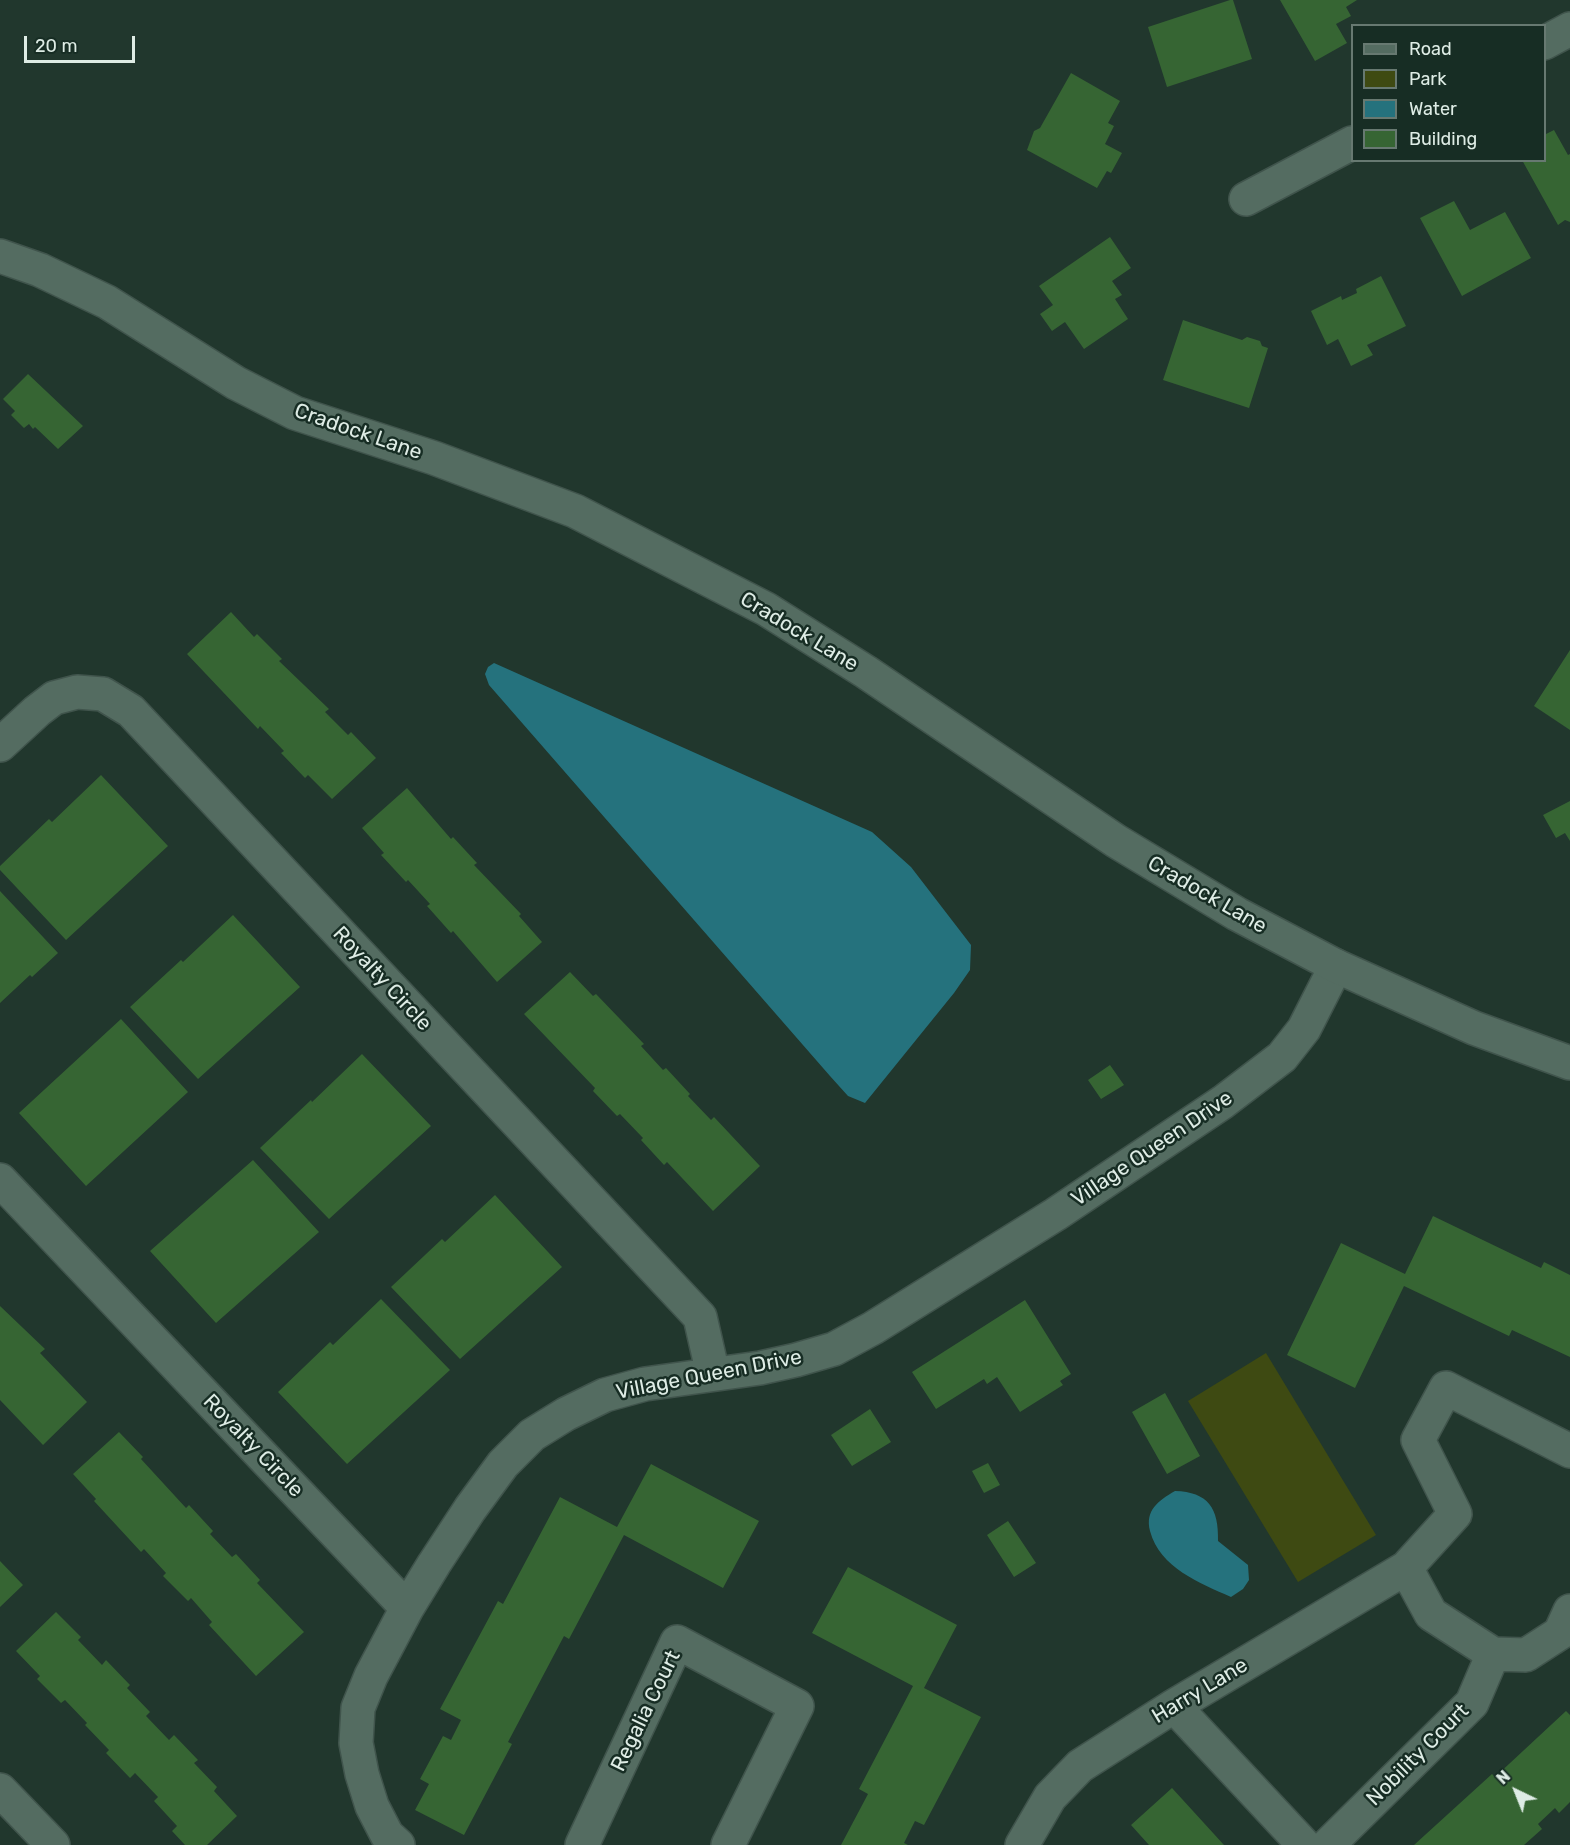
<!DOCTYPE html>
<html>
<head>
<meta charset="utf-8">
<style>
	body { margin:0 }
	#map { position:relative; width:1570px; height:1845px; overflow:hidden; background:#21372d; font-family:Rubik,sans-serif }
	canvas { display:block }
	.legend { position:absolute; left:1351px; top:24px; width:195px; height:138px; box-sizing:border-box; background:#172d24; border:2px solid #677971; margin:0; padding:8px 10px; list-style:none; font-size:18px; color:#deece5 }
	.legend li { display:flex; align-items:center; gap:12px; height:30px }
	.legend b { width:30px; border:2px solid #677971 }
	.north { position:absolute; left:1486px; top:1761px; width:60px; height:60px; -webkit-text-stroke:4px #172d24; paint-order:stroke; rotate:317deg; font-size:16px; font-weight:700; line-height:24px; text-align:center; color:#deece5 }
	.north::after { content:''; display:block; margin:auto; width:21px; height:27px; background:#deece5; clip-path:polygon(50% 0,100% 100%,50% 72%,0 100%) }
	.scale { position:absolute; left:24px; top:36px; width:111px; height:27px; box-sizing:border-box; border:3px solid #deece5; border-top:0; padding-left:8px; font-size:18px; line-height:21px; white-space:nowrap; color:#deece5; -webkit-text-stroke:4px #172d24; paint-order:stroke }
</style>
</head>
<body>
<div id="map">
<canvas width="1570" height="1845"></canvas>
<ul class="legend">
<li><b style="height:8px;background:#546c61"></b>Road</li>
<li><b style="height:16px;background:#3e4a12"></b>Park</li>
<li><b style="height:16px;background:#25727d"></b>Water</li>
<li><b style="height:16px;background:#366533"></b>Building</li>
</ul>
<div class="north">N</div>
<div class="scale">20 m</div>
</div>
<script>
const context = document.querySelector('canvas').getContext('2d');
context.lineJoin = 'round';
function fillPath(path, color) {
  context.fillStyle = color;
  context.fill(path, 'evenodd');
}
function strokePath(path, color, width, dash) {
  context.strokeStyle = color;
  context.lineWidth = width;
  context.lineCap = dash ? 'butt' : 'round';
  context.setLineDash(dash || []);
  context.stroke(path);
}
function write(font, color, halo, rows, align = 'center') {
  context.font = font + ' Rubik,sans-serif';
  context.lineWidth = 5;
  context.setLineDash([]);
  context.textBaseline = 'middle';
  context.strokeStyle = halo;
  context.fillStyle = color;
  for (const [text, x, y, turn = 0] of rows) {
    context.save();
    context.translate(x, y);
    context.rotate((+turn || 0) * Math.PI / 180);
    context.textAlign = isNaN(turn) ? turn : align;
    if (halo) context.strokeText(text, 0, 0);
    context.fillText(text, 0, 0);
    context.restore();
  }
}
const green = new Path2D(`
	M1266,1353L1376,1535L1298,1582L1188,1401Z`);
const water = new Path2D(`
	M494,663L872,832L911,867L971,945L970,970L954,993L865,1103L848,1096L830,1076L489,685L485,674L488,667Z
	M1175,1491C1208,1492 1219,1508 1218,1541L1248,1565L1249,1580L1243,1589L1231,1597C1200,1583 1160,1568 1150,1531C1145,1510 1158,1501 1175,1491Z`);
const building = new Path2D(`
	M1230,0H1233L1252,59L1167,87L1148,27Z
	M1280,0H1357L1346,7L1351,16L1336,24L1347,43L1315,61Z
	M1071,73L1120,101L1108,123L1114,126L1105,144L1122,153L1111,173L1107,171L1097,188L1027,150L1034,131L1040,128Z
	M1554,130L1568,155L1570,154V222L1565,220L1558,225L1522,160H1544V135Z
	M1454,201L1470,230L1505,212L1531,258L1462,296L1420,218Z
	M1110,237L1131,268L1112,281L1122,295L1115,299L1128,319L1084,349L1065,322L1052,331L1040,314L1053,305L1039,286Z
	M1381,276L1406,326L1367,345L1373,355L1351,366L1338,339L1327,345L1311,311L1341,296L1342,300L1357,293L1356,289Z
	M1183,320L1242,340L1247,337L1260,341L1262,346L1268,348L1249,408L1163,380Z
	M28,374L83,426L58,449L35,427L33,429L29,424L24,428L11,415L15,411L3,399Z
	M231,612L254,637L257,634L282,659L279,661L329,709L325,712L348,735L351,732L376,758L332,799L308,775L305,778L281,753L284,751L260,726L258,729L187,654Z
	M1570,650V730L1534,706Z
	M101,775L168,846L66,940L0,870V866L49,819L52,822Z
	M407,788L451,839L453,837L477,863L474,865L521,914L519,916L542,942L497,982L453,931L451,933L427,906L430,904L408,880L406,882L381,855L384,853L362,828Z
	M1570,801V841L1565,833L1556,838L1543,815Z
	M0,891L58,953L32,977L30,975L0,1003Z
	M233,915L300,987L198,1079L130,1007L181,960L183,962Z
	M570,972L593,996L596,994L644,1044L641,1046L663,1070L666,1068L690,1094L688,1096L711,1120L714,1117L760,1166L713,1211L667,1162L664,1165L641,1140L643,1138L620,1114L617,1116L593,1091L595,1088L524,1014Z
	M121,1019L188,1092L86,1186L19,1113Z
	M362,1054L431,1126L329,1219L260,1148L311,1100L312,1102Z
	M1110,1065L1124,1085L1101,1099L1088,1080Z
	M253,1160L319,1232L216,1323L150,1251Z
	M495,1195L562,1267L460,1359L391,1287L442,1239L445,1242Z
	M1433,1216L1541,1268L1544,1262L1570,1275V1357L1512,1330L1509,1336L1404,1286L1355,1388L1287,1355L1341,1243L1405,1274Z
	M381,1299L450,1370L347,1464L278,1392L330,1342L333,1345Z
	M1025,1300L1071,1374L1060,1381L1063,1385L1020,1412L997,1377L987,1384L984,1379L936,1409L912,1372Z
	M0,1306L45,1349L40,1353L87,1402L43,1445L0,1400Z
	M1165,1393L1200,1456L1167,1474L1132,1412Z
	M870,1409L891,1442L852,1466L831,1435Z
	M119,1432L143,1457L141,1459L186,1508L189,1505L213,1531L210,1534L232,1557L236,1554L260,1580L257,1583L304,1632L256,1676L209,1625L212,1622L191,1598L188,1601L163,1576L166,1573L144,1549L141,1552L94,1501L96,1499L73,1474Z
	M988,1463L1000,1485L984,1493L972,1471Z
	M651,1464L759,1521L723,1588L624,1535L569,1639L564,1636L508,1742L512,1744L464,1835L415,1810L429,1784L420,1779L443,1736L451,1740L461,1720L440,1709L498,1601L503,1604L560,1497L617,1527Z
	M1008,1521L1036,1563L1014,1577L987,1535Z
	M0,1561L23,1585L0,1607Z
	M848,1567L957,1625L924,1688L981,1717L924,1825L915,1821L904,1843L908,1845H841L868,1794L859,1789L913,1686L812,1633Z
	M56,1612L81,1637L78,1640L102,1665L106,1660L130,1685L127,1688L150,1712L146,1716L169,1740L174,1735L198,1760L194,1763L217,1787L214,1791L237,1816L207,1845H185L172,1831L177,1826L154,1801L158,1797L135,1773L130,1778L106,1753L109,1750L85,1725L87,1723L65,1700L61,1703L37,1679L40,1676L16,1651Z
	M1566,1711L1570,1715V1802L1559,1813L1555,1808L1538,1824L1542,1829L1524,1845H1414L1492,1774L1495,1777Z
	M1172,1788L1224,1845H1149L1131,1825Z`);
const street = new Path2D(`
	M1544,43L1570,29
	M1246,199L1352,143
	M0,745L37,711L54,698L77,692L103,694L131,711L700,1317L713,1374
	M0,1180L407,1608
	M1570,1451L1446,1388L1418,1440L1455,1514L1406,1568L1431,1614L1493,1654L1526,1655L1560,1633L1570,1611
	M1174,1706L1304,1845
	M0,1790L53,1845
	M398,1845L387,1835L372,1806L362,1774L356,1743L358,1708L371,1676L407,1608L434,1564L470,1509L503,1464L532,1435L566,1414L605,1395L645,1384L760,1368L796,1360L834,1349L873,1328L1056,1214L1223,1102L1282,1057L1304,1029L1336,966
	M582,1845L677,1642L797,1706L728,1845
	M1022,1845L1050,1797L1080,1766L1174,1706L1406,1568
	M1328,1845L1472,1703L1493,1654`);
const secondary = new Path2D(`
	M0,256L40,270L107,302L236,383L295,413L434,458L575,511L766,609L866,672L1116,841L1237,914L1336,966L1474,1028L1570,1063`);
const streetNames = [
	["Cradock Lane",358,432,19],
	["Cradock Lane",799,632,31],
	["Cradock Lane",1207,895,30],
	["Royalty Circle",382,979,47],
	["Village Queen Drive",1152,1149,-34],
	["Village Queen Drive",709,1375,-11],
	["Royalty Circle",253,1446,46],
	["Harry Lane",1200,1691,-31],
	["Regalia Court",646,1711,-64],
	["Nobility Court",1418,1755,-45]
];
fillPath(green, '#3e4a12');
fillPath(water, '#25727d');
fillPath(building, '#366533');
strokePath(street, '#40544c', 36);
strokePath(secondary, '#40544c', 36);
strokePath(street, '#546c61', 33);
strokePath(secondary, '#546c61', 33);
write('21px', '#deece5', '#172d24', streetNames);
</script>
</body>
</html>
